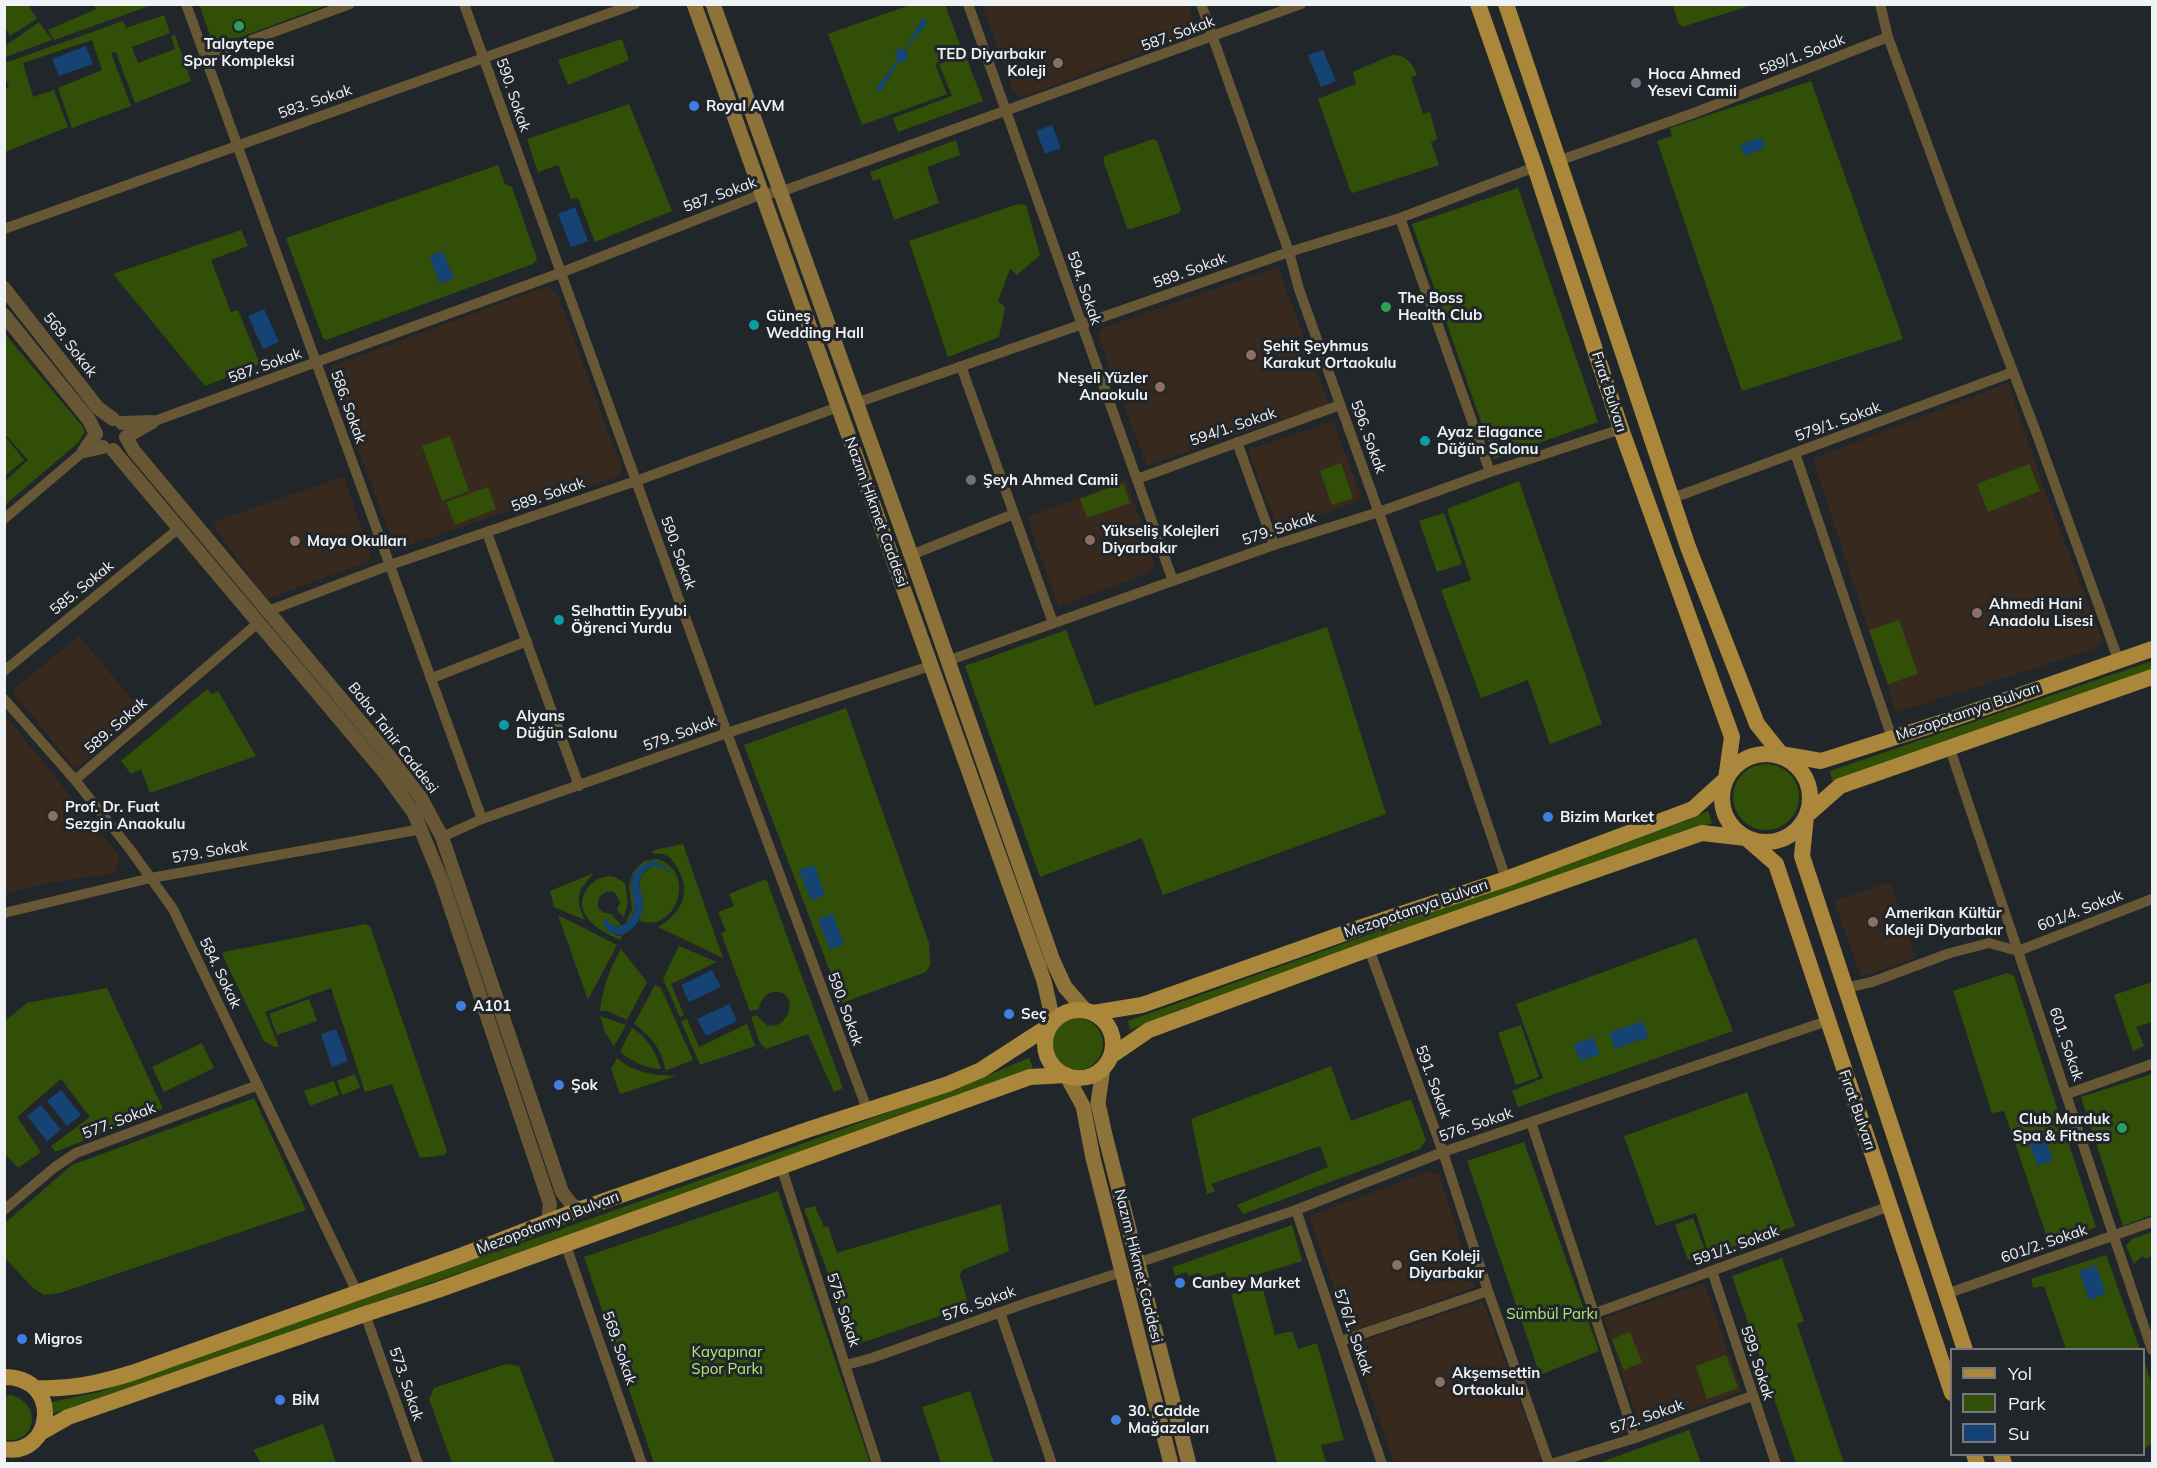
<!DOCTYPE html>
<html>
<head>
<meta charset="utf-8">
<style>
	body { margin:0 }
	#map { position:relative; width:2157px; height:1468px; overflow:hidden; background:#21262a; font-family:Mulish,sans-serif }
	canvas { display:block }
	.frame { position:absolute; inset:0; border:6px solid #f0f3f6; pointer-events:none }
	.legend { position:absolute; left:1950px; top:1348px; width:195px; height:108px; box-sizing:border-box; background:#21262a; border:2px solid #74787c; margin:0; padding:8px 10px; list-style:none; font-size:18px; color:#f0f3f6 }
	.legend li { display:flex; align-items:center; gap:12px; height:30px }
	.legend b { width:30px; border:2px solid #74787c }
</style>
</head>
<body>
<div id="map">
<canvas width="2157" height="1468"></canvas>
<div class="frame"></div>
<ul class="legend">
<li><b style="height:8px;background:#aa873a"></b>Yol</li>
<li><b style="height:16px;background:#324f08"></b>Park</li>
<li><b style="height:16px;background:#144374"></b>Su</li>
</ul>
</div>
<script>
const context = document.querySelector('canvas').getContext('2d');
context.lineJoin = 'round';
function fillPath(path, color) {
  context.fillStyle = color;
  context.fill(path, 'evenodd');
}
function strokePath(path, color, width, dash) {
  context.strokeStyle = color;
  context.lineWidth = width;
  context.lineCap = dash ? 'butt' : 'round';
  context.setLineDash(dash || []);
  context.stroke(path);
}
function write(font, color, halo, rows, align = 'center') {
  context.font = font + ' Mulish,sans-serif';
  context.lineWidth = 6;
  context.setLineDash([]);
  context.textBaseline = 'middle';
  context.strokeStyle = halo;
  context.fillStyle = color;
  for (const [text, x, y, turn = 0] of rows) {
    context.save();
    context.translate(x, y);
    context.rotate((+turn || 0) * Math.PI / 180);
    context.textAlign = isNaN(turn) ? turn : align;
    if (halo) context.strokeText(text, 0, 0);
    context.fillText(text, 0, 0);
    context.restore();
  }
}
const education = new Path2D(`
	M982,5H1190L1193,34L1022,97L1014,93Z
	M1278,267L1329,405L1222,439L1147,466L1098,336L1102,328Z
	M547,286L557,293L622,469L619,477L522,506L404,547L393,541L329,374L333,366Z
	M2008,383L2046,494L2102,640L2096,648L1899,712L1895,710L1813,459Z
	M1333,421L1361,496L1356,502L1278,530L1248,450Z
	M344,476L372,560L267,599L211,523Z
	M1126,480L1154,562L1150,572L1058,607L1027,517Z
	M79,636L143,713L75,769L12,691Z
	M5,715L120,857L114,873L49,883L5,894Z
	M1890,882L1916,958L1861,977L1834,901Z
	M1428,1172L1439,1175L1475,1287L1350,1333L1309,1216Z
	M1704,1283L1742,1391L1645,1427L1639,1424L1604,1318Z
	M1483,1301L1541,1459L1530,1464L1394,1463L1353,1344Z`);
const green = new Path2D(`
	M5,4L28,5L37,19L10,36L5,27Z
	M199,4H327V5L214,47Z
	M94,5H152L54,40L48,30L96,9Z
	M910,5H945L962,50L935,64L947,94L862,125L828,34Z
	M1673,5V4L1752,5L1682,27L1678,22Z
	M164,15L170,33L132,47L138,63L175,49L171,36L175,35L191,81L135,103L116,52L111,53L131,106L72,128L58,88L102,70L92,40L23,63L33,97L54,90L68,127L5,152V90L9,86L5,77V63L123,21L126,28Z
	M39,22L52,40L5,57V46Z
	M622,39L629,60L568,85L558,60Z
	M965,54L983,101L898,132L893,118L952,96L939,64Z
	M1392,55C1406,55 1412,62 1417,75L1411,77L1423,114L1430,112L1437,139L1431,142L1439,165L1353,193L1350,190L1318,99L1356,84L1353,72Z
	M1811,81L1903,339L1742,391L1657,141L1672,136L1670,128Z
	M629,104L672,211L595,242L578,198L571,199L558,165L538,172L527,139Z
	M1153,139L1157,141L1181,209L1179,213L1131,229L1127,228L1103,160L1105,156Z
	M956,140L960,155L927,167L939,203L894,220L880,179L873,181L870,172Z
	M498,165L505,184L512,187L537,259L533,264L326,340L323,338L286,238Z
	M1518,188L1598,422L1494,459L1412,224Z
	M1018,204L1026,205L1040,255L1017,275L1010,269L998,301L1005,307L999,337L948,357L909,241Z
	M241,230L248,246L211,260L231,312L238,310L260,364L205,386L113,274Z
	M5,334L83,427L85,432L78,443L5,505V481L28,460L5,434Z
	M5,436L24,460L5,476L4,436Z
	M450,436L469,491L442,501L422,446Z
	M1341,463L1353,498L1332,505L1320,471Z
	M2029,464L2040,491L1988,512L1977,484Z
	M1519,481L1602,724L1550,744L1528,680L1481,698L1441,590L1471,580L1447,509Z
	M1123,483L1130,503L1087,518L1080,499Z
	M488,487L496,509L455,525L446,502Z
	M1444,513L1462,564L1437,572L1419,521Z
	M1899,620L1918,674L1888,684L1869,630Z
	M1327,627L1386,814L1163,895L1142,838L1040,877L965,666L1066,630L1095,706Z
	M2152,661V669L1832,781L1830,771Z
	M207,689L212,694L218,691L256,756L150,793L141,769L131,774L121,761Z
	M846,708L929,943L930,965L926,972L842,1003L744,745Z
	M1733 797a33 33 0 1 1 66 0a33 33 0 1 1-66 0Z
	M1708,811L1712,823L1176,1011L1130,1030L1128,1021L1685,821Z
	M683,844L723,958L658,927C679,915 691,896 680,873C677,867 672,857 665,855C661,853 656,854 651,853L654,850Z
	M657,859C699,872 675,936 639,920C647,899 628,881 652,866L658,865L668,872L670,871L657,862L633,874C626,894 644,901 628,922L626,921L632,910L629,885L633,872L644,861Z
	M594,873C578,890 574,898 585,920L554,907L550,891Z
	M608,876L615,877L625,883L628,902L624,917L617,910L620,902L615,893L611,891C601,893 597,897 598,908L604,913L611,914L622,926H613L604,919V925L617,936L623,935L620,940C602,932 573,917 585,892C590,883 597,878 608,876Z
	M766,879L843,1088L834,1092L808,1034L766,1049L760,1043L751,1017L756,1015L768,1026C768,1026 777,1025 777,1025C787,1021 794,1005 787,997C776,985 760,996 759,1009L750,1011L721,933L726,931L718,912L734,906L729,894Z
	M558,915L617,945L588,1000Z
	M365,924L370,926L446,1148L447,1153L444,1155L420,1158L392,1084L365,1092L331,988L265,1012L279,1047H274L264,1041L222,954L224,952Z
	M1696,938L1733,1031L1518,1107L1512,1091L1543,1078L1516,1004Z
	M679,946L717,962L671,984L684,1015L680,1017L663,979Z
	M621,949L647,982L627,1020L608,1011H600C603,987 609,970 621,949Z
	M2007,973L2014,976L2096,1227L2050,1246L2004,1111L1992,1113L1953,991Z
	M2152,982V1022L2136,1027L2144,1046L2133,1051L2114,995Z
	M655,985L661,988L693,1060L667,1070L665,1069C663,1050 649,1035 634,1024Z
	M107,988L163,1109L55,1152L51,1146L90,1117L61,1079L17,1117L41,1152L18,1168L5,1154V1021L27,1003Z
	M309,999L317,1021L277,1035L269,1014Z
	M600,1016L626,1025L614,1046L605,1032Z
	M1051 1044a26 26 0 1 1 52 0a26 26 0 1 1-52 0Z
	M687,1019L699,1047L747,1024L755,1046L700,1065L681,1021Z
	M1521,1025L1539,1077L1516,1085L1498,1033Z
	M632,1028C647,1036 656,1053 661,1069C645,1068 633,1062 620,1052Z
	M202,1043L214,1068L164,1092L152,1067Z
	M617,1058C634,1073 653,1075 676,1076L620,1094L611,1069Z
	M1029,1058L1033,1068L969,1092L566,1236L52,1414L51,1402L99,1392L760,1159L969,1083Z
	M1331,1066L1351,1121L1411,1099L1426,1140L1420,1149L1243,1214L1237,1205L1328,1167L1320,1146L1211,1184L1215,1191L1207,1194L1191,1119Z
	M355,1074L360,1088L342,1095L337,1081Z
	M2152,1074V1215L2123,1226L2081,1097Z
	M334,1081L339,1095L310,1106L304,1091Z
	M1747,1092L1795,1226L1709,1255L1696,1213L1656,1226L1624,1136Z
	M254,1098L306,1210L60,1293L44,1295L33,1288L5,1258V1223L72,1165Z
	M1524,1142L1599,1351L1540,1375L1467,1161Z
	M778,1191L870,1463H654L584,1257Z
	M1001,1204L1009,1251L962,1270L960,1276L969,1306L858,1344L853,1341L804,1209L815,1206L824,1227L828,1226L837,1253Z
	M1693,1218L1706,1253L1688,1260L1675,1225Z
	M1292,1225L1302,1261L1229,1283L1225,1272L1201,1278L1199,1273L1189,1276L1186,1272L1175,1276L1173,1267Z
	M2152,1232V1254L2147,1259L2142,1256L2134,1264L2126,1246L2132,1239Z
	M2106,1255L2140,1349H2066L2044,1286L2033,1288L2031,1279Z
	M1782,1258L1804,1321L1797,1324L1844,1463H1796L1732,1276Z
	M1263,1289L1275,1335L1292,1331L1298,1349L1317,1343L1344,1440L1321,1445L1326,1463H1277L1231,1294Z
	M1630,1332L1642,1362L1624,1370L1612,1339Z
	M1726,1355L1738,1388L1707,1399L1696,1366Z
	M2144,1360L2152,1385V1444L2144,1448Z
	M506,1364L519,1366L555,1463H452L429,1399L434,1388Z
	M970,1391L994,1463H941L922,1407Z
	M12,1395C43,1405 36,1444 5,1440V1396Z
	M323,1424L336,1463H261L253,1450Z
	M1689,1430L1701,1463H1599Z`);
const water = new Path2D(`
	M922,19H926L927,23L906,50L908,58L904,62H899L883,87V90L879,92L876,88L897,61L895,53L898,49H905Z
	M86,46L93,64L59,76L52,59Z
	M1323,50L1336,81L1321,87L1308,55Z
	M1052,125L1061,148L1045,154L1036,131Z
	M1761,137L1765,148L1745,156L1740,145Z
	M575,207L588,241L571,247L558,214Z
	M443,251L454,279L440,284L429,256Z
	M264,309L279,342L263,349L248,316Z
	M652,861L657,862L670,871L668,872C653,861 644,866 639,883C641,892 644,898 643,907C641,926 618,948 604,925V919H608L610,924L619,927C658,910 606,878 652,861Z
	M814,865L825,895L811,901L799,870Z
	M833,914L844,944L830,950L818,919Z
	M712,970L721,987L689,1002L681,985Z
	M729,1004L737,1021L706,1036L697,1019Z
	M1643,1021L1649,1037L1615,1049L1609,1033Z
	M336,1029L348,1061L332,1067L321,1034Z
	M1593,1037L1600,1054L1580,1061L1574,1044Z
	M61,1090L81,1115L67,1126L47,1101Z
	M41,1105L61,1130L47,1141L27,1116Z
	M2043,1133L2053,1160L2038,1166L2027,1139Z
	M2096,1265L2106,1294L2089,1300L2079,1271Z`);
const minor = new Path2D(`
	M186,4L482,819
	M464,4L727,733L867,1109
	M968,4L1173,581
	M1201,4L1289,252L1299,289L1445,698L1506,879
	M1880,4L1888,37L1957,225L2036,432L2118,659
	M205,57L350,4
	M1558,161L1694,113L1888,37
	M1400,218L1490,472
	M4,229L635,4
	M961,366L1053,623
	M856,403L1289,252L1400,218L1535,167
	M152,422L560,273L762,194L780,192L1301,4
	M1237,442L1274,545
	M1795,453L1892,738
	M1137,479L1340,405
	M1673,498L2013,372
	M4,519L84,451
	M487,533L579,786
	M911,555L1014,514
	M268,611L390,565L636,481L838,407
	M947,661L1274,545L1379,512L1490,472L1621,429
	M4,671L178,529
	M432,678L527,641
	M4,699L75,780L129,848L173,909L357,1292
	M1950,749L2152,1350
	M75,780L258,623
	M442,837L482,819L727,733L930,666
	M4,913L151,878L422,829
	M1369,949L1443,1152L1488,1291L1549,1464
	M1845,988L1872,982L1950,953L1989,943L2018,951L2152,899
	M2067,1094L2152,1064
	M1531,1122L1635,1438
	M781,1166L877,1464
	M4,1210L55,1167L76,1153L258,1085
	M1296,1210L1382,1464
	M565,1243L642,1464
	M1137,1263L1296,1210L1443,1152L1827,1021
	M1712,1271L1776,1464
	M1946,1294L2152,1222
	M1000,1312L1052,1464
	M365,1314L418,1464
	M1593,1314L1890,1206
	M1341,1341L1488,1291
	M846,1365L872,1358L1029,1302L1122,1272
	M1551,1464L1635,1438L1752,1396`);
const tertiary = new Path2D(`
	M4,288L98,408L113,419
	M4,315L89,420L96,434L84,451L103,447
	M122,423L152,422L126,437L134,451L389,756L421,798L442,837L562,1192L572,1205L581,1209
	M113,450L384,772L414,813L441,879L550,1204L548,1221`);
const secondary = new Path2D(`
	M694,4L1044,981L1053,1021
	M713,4L911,555L1053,961L1065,987L1085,1010
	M1103,1068L1098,1103L1105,1135L1189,1464
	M1066,1075L1083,1106L1093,1158L1171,1464`);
const primary = new Path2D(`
	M1506,4L1688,547L1757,724L1781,754L1821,761L1949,720L2152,649
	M1722 798a44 44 0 1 1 88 0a44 44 0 1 1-88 0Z
	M1045 1044a34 34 0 1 1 68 0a34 34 0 1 1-68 0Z
	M1093,1013L1142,1005L1362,927L1506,879L1693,809L1726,779L1732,737L1621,429L1535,167L1478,4
	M1111,1056L1149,1030L1369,949L1702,833L1746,838L1776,864L1952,1393
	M1965,1350L1802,856L1806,816L1840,786L2152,677
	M4,1377C64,1377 53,1458 4,1449
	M36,1388C70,1390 99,1383 132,1373L463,1255L581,1209L807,1130L948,1084L981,1070L1049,1026
	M40,1433L68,1417L365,1314L438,1290L1030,1077L1066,1075
	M1974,1454L1977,1464
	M2001,1454L2004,1464`);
const markers = [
	[239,26,6,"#2e9e5b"],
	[1058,63,6,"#8d6e63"],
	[1636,83,6,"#6b7280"],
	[694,106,6,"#3f7fe0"],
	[1386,307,6,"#2e9e5b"],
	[754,325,6,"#0f9aa8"],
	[1251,355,6,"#8d6e63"],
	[1160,387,6,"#8d6e63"],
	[1425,441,6,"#0f9aa8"],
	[971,480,6,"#6b7280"],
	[1090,540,6,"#8d6e63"],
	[295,541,6,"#8d6e63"],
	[1977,613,6,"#8d6e63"],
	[559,620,6,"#0f9aa8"],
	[504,725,6,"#0f9aa8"],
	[53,816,6,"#8d6e63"],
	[1548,817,6,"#3f7fe0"],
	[1873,922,6,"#8d6e63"],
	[461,1006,6,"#3f7fe0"],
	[1009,1014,6,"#3f7fe0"],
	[559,1085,6,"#3f7fe0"],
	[2122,1128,6,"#2e9e5b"],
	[1397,1265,6,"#8d6e63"],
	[1180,1283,6,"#3f7fe0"],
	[22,1339,6,"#3f7fe0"],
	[1440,1382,6,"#8d6e63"],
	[280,1400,6,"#3f7fe0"],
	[1116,1420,6,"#3f7fe0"]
];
const streetNames = [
	["587. Sokak",1178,34,-20],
	["589/1. Sokak",1802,55,-21],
	["590. Sokak",513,95,71],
	["583. Sokak",315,102,-19],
	["587. Sokak",720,195,-20],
	["589. Sokak",1190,271,-20],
	["594. Sokak",1084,288,71],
	["569. Sokak",70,345,52],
	["587. Sokak",265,366,-20],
	["Fırat Bulvarı",1609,392,72],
	["586. Sokak",348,407,70],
	["579/1. Sokak",1838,422,-20],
	["594/1. Sokak",1233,427,-19],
	["596. Sokak",1368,437,70],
	["589. Sokak",548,495,-19],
	["Nazım Hikmet Caddesi",876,512,70],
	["579. Sokak",1279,529,-18],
	["590. Sokak",678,553,70],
	["585. Sokak",82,588,-39],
	["Mezopotamya Bulvarı",1968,712,-19],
	["589. Sokak",116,726,-41],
	["579. Sokak",680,734,-20],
	["Baba Tahir Caddesi",393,738,52],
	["579. Sokak",210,852,-10],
	["Mezopotamya Bulvarı",1416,909,-19],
	["601/4. Sokak",2080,911,-21],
	["584. Sokak",220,973,64],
	["590. Sokak",845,1009,70],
	["601. Sokak",2066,1044,71],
	["591. Sokak",1433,1082,70],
	["Fırat Bulvarı",1857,1110,71],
	["577. Sokak",119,1121,-21],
	["576. Sokak",1476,1125,-19],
	["Mezopotamya Bulvarı",548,1223,-21],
	["601/2. Sokak",2044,1244,-19],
	["591/1. Sokak",1736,1246,-20],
	["Nazım Hikmet Caddesi",1138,1266,76],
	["576. Sokak",979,1304,-20],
	["575. Sokak",843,1310,72],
	["576/1. Sokak",1353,1332,71],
	["569. Sokak",619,1348,71],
	["599. Sokak",1757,1363,72],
	["573. Sokak",406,1384,71],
	["572. Sokak",1647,1417,-19]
];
const poiNames = [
	["Talaytepe",239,44,"center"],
	["Spor Kompleksi",239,61,"center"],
	["TED Diyarbakır",1046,54,"right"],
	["Koleji",1046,71,"right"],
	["Hoca Ahmed",1648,74],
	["Yesevi Camii",1648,91],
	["Royal AVM",706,106],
	["The Boss",1398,298],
	["Health Club",1398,315],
	["Güneş",766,316],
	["Wedding Hall",766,333],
	["Şehit Şeyhmus",1263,346],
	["Karakut Ortaokulu",1263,363],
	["Neşeli Yüzler",1148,378,"right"],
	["Anaokulu",1148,395,"right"],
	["Ayaz Elagance",1437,432],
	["Düğün Salonu",1437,449],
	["Şeyh Ahmed Camii",983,480],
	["Yükseliş Kolejleri",1102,531],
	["Diyarbakır",1102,548],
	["Maya Okulları",307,541],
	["Ahmedi Hani",1989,604],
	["Anadolu Lisesi",1989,621],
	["Selhattin Eyyubi",571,611],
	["Öğrenci Yurdu",571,628],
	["Alyans",516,716],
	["Düğün Salonu",516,733],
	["Prof. Dr. Fuat",65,807],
	["Sezgin Anaokulu",65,824],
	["Bizim Market",1560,817],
	["Amerikan Kültür",1885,913],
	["Koleji Diyarbakır",1885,930],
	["A101",473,1006],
	["Seç",1021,1014],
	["Şok",571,1085],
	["Club Marduk",2110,1119,"right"],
	["Spa & Fitness",2110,1136,"right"],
	["Gen Koleji",1409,1256],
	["Diyarbakır",1409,1273],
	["Canbey Market",1192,1283],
	["Migros",34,1339],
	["Akşemsettin",1452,1373],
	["Ortaokulu",1452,1390],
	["BİM",292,1400],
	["30. Cadde",1128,1411],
	["Mağazaları",1128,1428]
];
const parkNames = [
	["Sümbül Parkı",1552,1314],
	["Kayapınar",727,1352],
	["Spor Parkı",727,1369]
];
fillPath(education, '#38291e');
fillPath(green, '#324f08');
fillPath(water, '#144374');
strokePath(minor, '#685734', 10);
strokePath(tertiary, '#685734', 14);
strokePath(secondary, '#8d7239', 15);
strokePath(primary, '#aa873a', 16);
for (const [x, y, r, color] of markers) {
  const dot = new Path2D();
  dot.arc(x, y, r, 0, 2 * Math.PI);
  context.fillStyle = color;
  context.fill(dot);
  strokePath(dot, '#21262a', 2);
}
write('15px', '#f0f3f6', '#21262a', streetNames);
write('bold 15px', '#f0f3f6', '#21262a', poiNames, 'left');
write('15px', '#b2e87a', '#21262a', parkNames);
</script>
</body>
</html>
